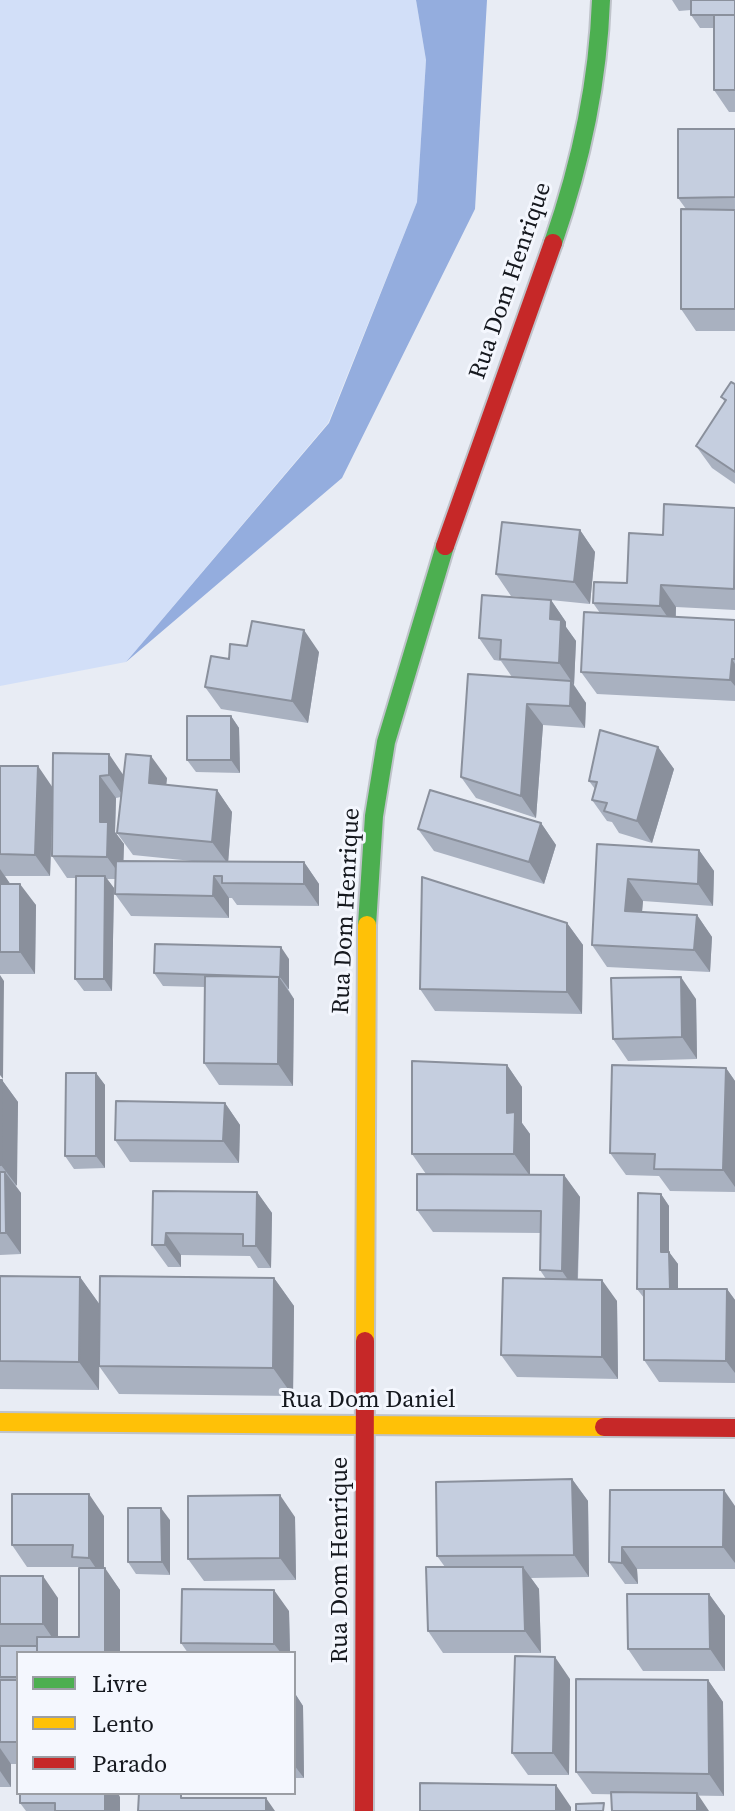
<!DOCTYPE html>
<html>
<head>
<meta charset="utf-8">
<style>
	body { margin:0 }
	#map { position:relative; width:735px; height:1811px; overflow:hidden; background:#e8ecf4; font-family:"Source Serif 4",serif }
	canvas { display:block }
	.legend { position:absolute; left:16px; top:1651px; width:280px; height:144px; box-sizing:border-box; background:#f4f7fe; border:2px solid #9b9ea4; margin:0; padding:10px 14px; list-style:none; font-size:24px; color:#15181e }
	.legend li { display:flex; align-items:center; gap:16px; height:40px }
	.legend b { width:40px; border:2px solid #9b9ea4 }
</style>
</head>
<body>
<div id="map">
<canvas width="735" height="1811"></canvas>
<ul class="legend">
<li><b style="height:10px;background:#4caf50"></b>Livre</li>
<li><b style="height:10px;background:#ffc107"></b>Lento</li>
<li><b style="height:10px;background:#c62828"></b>Parado</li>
</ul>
</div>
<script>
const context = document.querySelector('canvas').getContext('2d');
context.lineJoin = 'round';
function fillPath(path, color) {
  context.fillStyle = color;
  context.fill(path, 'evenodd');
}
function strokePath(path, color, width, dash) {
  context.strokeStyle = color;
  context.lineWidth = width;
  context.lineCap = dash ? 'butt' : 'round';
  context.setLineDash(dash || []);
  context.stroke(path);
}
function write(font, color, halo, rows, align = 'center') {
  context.font = font + ' "Source Serif 4",serif';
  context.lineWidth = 6;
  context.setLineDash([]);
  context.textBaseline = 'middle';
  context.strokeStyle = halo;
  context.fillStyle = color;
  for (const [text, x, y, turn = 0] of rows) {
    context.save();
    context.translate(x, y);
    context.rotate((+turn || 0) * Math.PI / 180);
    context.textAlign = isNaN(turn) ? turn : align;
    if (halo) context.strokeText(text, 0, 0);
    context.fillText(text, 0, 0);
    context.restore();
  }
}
const green = new Path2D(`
	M0,0H416L426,60L417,202L328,423L126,662L0,686Z`);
const water = new Path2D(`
	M416,0H487L475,209L342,478L126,662L329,423L417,202L426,60Z`);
const fast = new Path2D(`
	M553,243C581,163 598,85 601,0
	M367,925L374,816L386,742L445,546`);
const slow = new Path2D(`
	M365,1341L367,925
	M0,1422L604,1427`);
const jam = new Path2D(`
	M445,546L553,243
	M604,1427L735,1428
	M364,1811L365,1341`);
const wall = new Path2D(`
	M672,0H735V112H729L714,90V28H700L691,15V10L679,11Z
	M735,129V331H696L681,309L686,209L678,198Z
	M735,384V484L712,468L696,446L725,402L721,397Z
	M735,508V610L676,607V617L735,620V701L597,694L581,672L600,613L593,603L627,583L663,535Z
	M580,530L595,552L590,604L511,596L496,574Z
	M551,600L566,622V627L576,641L574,685L586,703L585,728L543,725L536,818L476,798L461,777L512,677L501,661L494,660L479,638Z
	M247,646L319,652L308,723L221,709L205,687Z
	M231,716L239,728L240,773L196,772L187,760Z
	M658,747L674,769L652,843L619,833L612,822L607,821L592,800L595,789L589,781Z
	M53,753L123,774L167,778L166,785L217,790L232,812L228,862H304L319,884V906L237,905L232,898H229V918L131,916L115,894L116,879H107L114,888L112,991H84L75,979L76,878H67L52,856L53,797L50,876H5L10,884L36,905L35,974H0V766L53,788ZM121,797L117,833L133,855L202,862L123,861L124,844L115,832L116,798Z
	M541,823L556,845L544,884L434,851L418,829Z
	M597,844L699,850L714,871L713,906L643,901L642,912L697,915L712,937L710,972L607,967L592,945Z
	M567,923L583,945L582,1014L435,1011L420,989Z
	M289,959V989H288L294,999L293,1086L219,1085L204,1063L205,987L163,986L154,973Z
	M696,999L697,1059L628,1061L613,1039Z
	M507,1065L522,1087V1123L530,1134V1175H564L580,1197L578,1279L617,1301L618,1379L517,1377L501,1355L546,1279L540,1270L541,1233L433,1232L417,1210L426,1174L412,1154Z
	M726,1068L735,1081V1192L670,1191L659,1176L626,1175L610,1153Z
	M96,1073L105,1085V1168L74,1169L65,1156Z
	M0,1080H2L18,1102L16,1186L21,1193V1254L0,1255Z
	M225,1103L240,1125L239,1163L130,1162L115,1140Z
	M153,1191L257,1192L272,1213L271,1268H258L250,1256L181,1255V1267H168L152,1245Z
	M661,1194L669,1206V1252L678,1264V1289H727L735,1300V1383L659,1382L644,1360V1298L637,1289Z
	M0,1276L80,1277L100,1305L274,1278L294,1306L293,1396L119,1394L99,1366V1338V1390L0,1389Z
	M572,1479L588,1501L589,1577L531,1578L539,1589L541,1653H443L428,1631L445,1567L437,1556Z
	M610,1490L735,1506V1569H637L638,1584H625L609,1562Z
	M104,1516V1568L120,1590V1653H18V1764H11V1787H0V1576L58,1598V1637H79L80,1567H27L12,1545Z
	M295,1517L296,1580L204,1581L188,1559Z
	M170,1520V1575L136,1574L128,1562Z
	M709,1594L725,1616V1671H643L628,1649Z
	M289,1611L290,1653H188L181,1643Z
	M570,1679L569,1775H528L512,1753Z
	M708,1680L723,1702L724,1796L592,1794L576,1772Z
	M294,1692L303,1706L304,1778H294Z
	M120,1797V1811H26L20,1803Z`);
const shadedWall = new Path2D(`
	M580,530L595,552L590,604L574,582Z
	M661,585L676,607L675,628L660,606Z
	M551,600L566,622V627L576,641L574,685L559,663L550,619Z
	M304,630L319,652L308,723L292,701Z
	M732,659L735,664V686L730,680Z
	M571,681L586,703L585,728L570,706Z
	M527,704L543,725L536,818L521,796Z
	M231,716L239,728L240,773L231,760Z
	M658,747L674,769L652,843L637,821Z
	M109,754L124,776V797L109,775Z
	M151,756L167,778L164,805L149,783Z
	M38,766L53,788L50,876L35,855Z
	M100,776L116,798L115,832L124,844L123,879L107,857L100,822Z
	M217,790L232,812L228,864L212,842Z
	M541,823L556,845L544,884L529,862Z
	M699,850L714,871L713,906L698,884Z
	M304,862L319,884V906L304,884Z
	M0,869L11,885L0,890Z
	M105,876L114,888L112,991L104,979Z
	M214,876L229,898V918L213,896Z
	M628,879L643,901L640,933L625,911Z
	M20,884L36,905L35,974L20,952Z
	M697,915L712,937L710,972L694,950Z
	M567,923L583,945L582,1014L567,992Z
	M281,947L289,959V989L280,977Z
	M0,975L4,981L3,1079L0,1075Z
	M279,977L294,999L293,1086L278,1064Z
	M681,977L696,999L697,1059L682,1037Z
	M507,1065L522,1087V1123L530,1134V1176L514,1154L507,1113Z
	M726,1068L735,1081V1187L723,1170Z
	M96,1073L105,1085V1168L96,1156Z
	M2,1080L18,1102L17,1186L1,1165Z
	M225,1103L240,1125L239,1163L223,1141Z
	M5,1172L21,1193V1254L6,1233Z
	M564,1175L580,1197L577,1293L562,1271Z
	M257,1192L272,1213L271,1268L256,1246Z
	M661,1194L669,1206V1264L661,1252Z
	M166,1233L181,1255V1267L165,1245Z
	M669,1252L678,1264V1302L670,1290Z
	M80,1277L100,1305L99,1390L79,1362Z
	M274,1278L294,1306L293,1396L273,1368Z
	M602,1280L617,1301L618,1379L602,1357Z
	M727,1289L735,1300V1373L726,1361Z
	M572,1479L588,1501L589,1577L574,1555Z
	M724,1490L735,1506V1563L723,1547Z
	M89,1494L104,1516V1580L89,1558Z
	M280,1495L295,1517L296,1580L280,1558Z
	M161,1508L170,1520V1575L162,1562Z
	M622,1547L637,1569L638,1584L622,1563Z
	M523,1567L539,1589L541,1653L525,1631Z
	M105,1568L120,1590V1653H105Z
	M43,1576L58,1598V1646L43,1624Z
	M274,1590L289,1611L290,1653H281L274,1644Z
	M709,1594L725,1616V1671L710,1649Z
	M555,1657L570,1679L569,1775L553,1753Z
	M708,1680L723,1702L724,1796L709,1774Z
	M294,1692L303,1706L304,1778L294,1765Z
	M0,1748L11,1764V1787L0,1771Z
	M556,1785L571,1807V1811H556Z
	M105,1793H118L120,1797V1811H105Z
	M697,1793L709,1811H697Z
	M266,1798L275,1811H266Z`);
const building = new Path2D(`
	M691,0H735V15H691Z
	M714,15H735V90H714Z
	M678,129H735V197L678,198Z
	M681,209L735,210V309H681Z
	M731,382L735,384V472L696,446L726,400L721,397Z
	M664,504L735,508L734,589L661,585L660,606L593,603L594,582L627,583L629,533L663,535Z
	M502,522L580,530L574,582L496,574Z
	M482,595L551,600L550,619L561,620L559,663L500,659L501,640L479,638Z
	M584,612L735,620V659H732L730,680L581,672Z
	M252,621L304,630L292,701L205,687L211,656L229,659L230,644L247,646Z
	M468,674L571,681L570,706L527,704L521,796L461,777Z
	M187,716H231V760H187Z
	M600,730L658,747L637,821L604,811L607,803L592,800L597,782L589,781Z
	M53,753L109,754V775L100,776V822H108L107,857L52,856Z
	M126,754L151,756L149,783L217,790L212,842L117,833Z
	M0,766H38L35,855L0,854Z
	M430,790L541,823L529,862L418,829Z
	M597,844L699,850L698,884L628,879L625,911L697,915L694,950L592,945Z
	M116,861L304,862V884L222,883V876H214L213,896L115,894Z
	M76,876H105L104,979H75Z
	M422,877L567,923V992L420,989Z
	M0,884H20V952H0Z
	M155,944L281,947L280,977L154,973Z
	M205,976L279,977L278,1064L204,1063Z
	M681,977L682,1037L613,1039L611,978Z
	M412,1061L507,1065V1113L515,1112L514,1154H412Z
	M612,1065L726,1068L723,1170L654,1169L655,1154L610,1153Z
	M66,1073H96V1156H65Z
	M0,1080H2L1,1165H0Z
	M116,1101L225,1103L223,1141L115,1140Z
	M0,1172H5L6,1233H0Z
	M417,1174L564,1175L562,1271L540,1270L541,1211L417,1210Z
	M153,1191L257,1192L256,1246H243V1234L166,1233L165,1245H152Z
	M638,1193L661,1194V1252H669L670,1289H637Z
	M0,1276L80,1277L79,1362L0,1361Z
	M100,1276L274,1278L273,1368L99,1366Z
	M503,1278L602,1280V1357L501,1355Z
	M644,1289H727L726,1361L644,1360Z
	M572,1479L574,1555L437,1556L436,1482Z
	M610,1490H724L723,1547H622V1563L609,1562Z
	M12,1494H89V1558L72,1557L73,1545H12Z
	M280,1495V1558L188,1559V1496Z
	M128,1508H161L162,1562H128Z
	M426,1567H523L525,1631H428Z
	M79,1568H105V1653H37V1637H79Z
	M0,1576H43V1624H0Z
	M182,1589L274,1590V1644L181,1643Z
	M627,1594H709L710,1649H628Z
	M0,1646H37V1653H18V1677H0Z
	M515,1656L555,1657L553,1753H512Z
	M576,1679L708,1680L709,1774L576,1772Z
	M0,1680H18V1742H0Z
	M420,1783L556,1785V1811H420Z
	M611,1792L697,1793V1811H612Z
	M20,1793H105V1811H55V1803H20Z
	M139,1793H181V1798H266V1811H138Z
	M604,1803L603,1811H576V1804Z`);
const streetNames = [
	["Rua Dom Henrique",511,281,-71],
	["Rua Dom Henrique",347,911,-87],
	["Rua Dom Daniel",368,1401],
	["Rua Dom Henrique",341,1560,-90]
];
fillPath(green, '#d2dff8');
fillPath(water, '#94adde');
strokePath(fast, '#bfc3ca', 22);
strokePath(slow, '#bfc3ca', 22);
strokePath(jam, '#bfc3ca', 22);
strokePath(fast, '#4caf50', 18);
strokePath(slow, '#ffc107', 18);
strokePath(jam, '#c62828', 18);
fillPath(wall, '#a9b1c0');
fillPath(shadedWall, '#8a909c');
fillPath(building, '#c5cedf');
strokePath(building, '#8a909c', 2);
write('24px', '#15181e', '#f4f7fe', streetNames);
</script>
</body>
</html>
